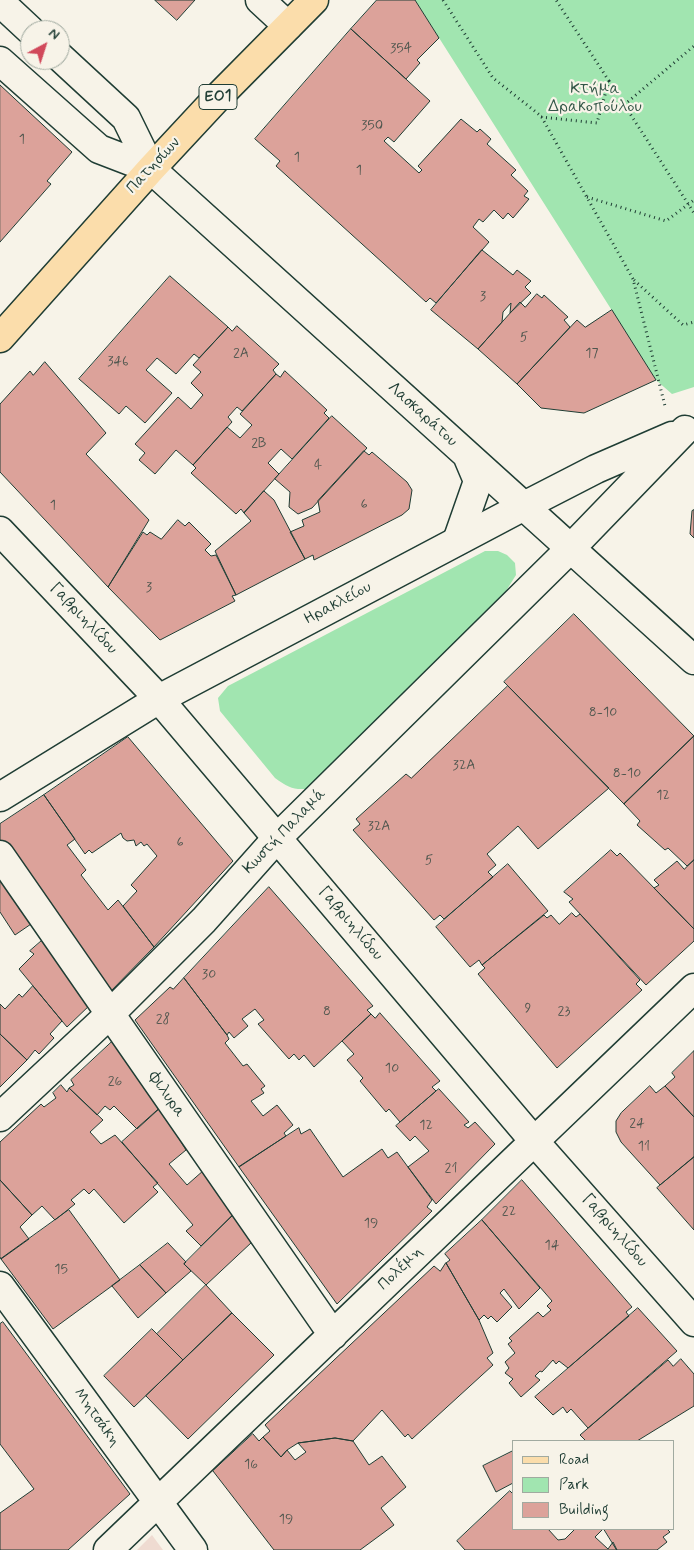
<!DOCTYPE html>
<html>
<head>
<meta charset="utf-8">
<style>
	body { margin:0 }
	#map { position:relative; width:694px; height:1550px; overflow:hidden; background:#f7f3e8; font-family:Mynerve,sans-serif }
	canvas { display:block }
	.legend { position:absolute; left:512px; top:1440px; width:162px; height:90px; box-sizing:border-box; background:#f7f3e8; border:1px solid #a1aaa0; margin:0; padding:6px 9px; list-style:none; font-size:15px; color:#1f3d34 }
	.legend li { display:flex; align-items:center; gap:10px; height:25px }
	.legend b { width:25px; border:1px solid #a1aaa0 }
	.north { position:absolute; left:20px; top:20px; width:50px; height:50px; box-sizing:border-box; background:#f7f3e8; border:1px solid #a1aaa0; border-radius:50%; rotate:40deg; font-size:14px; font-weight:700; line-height:20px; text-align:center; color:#1f3d34 }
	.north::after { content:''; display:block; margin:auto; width:18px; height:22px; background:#d1495b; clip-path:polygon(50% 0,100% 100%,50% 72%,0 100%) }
</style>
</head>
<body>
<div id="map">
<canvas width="694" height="1550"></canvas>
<ul class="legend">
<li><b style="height:6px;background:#fbddab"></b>Road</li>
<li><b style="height:14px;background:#a1e5b0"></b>Park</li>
<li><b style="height:14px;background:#dca29a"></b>Building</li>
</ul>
<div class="north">N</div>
</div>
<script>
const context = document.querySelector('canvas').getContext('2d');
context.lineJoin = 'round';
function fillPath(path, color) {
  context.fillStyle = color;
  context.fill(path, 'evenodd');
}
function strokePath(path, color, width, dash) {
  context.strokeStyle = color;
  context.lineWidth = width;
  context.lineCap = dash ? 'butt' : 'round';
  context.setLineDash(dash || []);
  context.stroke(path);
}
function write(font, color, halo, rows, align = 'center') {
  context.font = font + ' Mynerve,sans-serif';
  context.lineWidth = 4.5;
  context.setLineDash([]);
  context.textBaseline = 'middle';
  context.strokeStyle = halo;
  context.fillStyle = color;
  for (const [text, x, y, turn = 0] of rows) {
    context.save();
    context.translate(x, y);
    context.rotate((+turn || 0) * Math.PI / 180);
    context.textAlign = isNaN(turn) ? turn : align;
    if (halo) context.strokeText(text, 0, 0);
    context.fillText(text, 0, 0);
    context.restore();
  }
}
const built = new Path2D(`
	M152,1535L163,1550H137Z`);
const green = new Path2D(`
	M415,0H694V387L672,394L656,380Z
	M485,551H498L507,555L515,563L516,575L506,591L317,787C298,791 291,790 275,778L220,711L218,698L228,686Z`);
const building = new Path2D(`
	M155,0H195L177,20Z
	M377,0H415L439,38L417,60L420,63L406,79L351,29Z
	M351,29L430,101L394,142L388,137L384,141L419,173L422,170L418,166L461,119L477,132L480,129L491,139L487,144L516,170L511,175L528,191L524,196L529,199L513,218L508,213L503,219L494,210L483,222L479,219L473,227L489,242L436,303L430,298L426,302L276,166L280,161L255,139Z
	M0,85L72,152L47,181L51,184L0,242Z
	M482,250L513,275L517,270L531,281L525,287L531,293L510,313L511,303L503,312L502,322L478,349L431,310Z
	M170,276L228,327L199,358L194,354L176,374L157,358L146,370L172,393L145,423L126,406L119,414L79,379Z
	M537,294L542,298L544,295L568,317L564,320L570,327L517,384L478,349L520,302L525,307Z
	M612,310L656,380L584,413L541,408L517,384L577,320L585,327Z
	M237,326L279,364L273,370L276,374L242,411L237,407L228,417L232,422L193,465L176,450L155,474L139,460L145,453L135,444L178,397L191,409L203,395L191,383L201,372L193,365L228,327L232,331Z
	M45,362L106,433L86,454L149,520L108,587L0,472V404L30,371L33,375Z
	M285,371L327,410L324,413L329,418L292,459L281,449L268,463L279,474L244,513L241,509L236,514L191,473L196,468L193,465L227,427L240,438L252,425L240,414L276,374L280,377Z
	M332,416L367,448L312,508L298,514L289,507L290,492L275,479Z
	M364,451L369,455L372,452L407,482L412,490L409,509L402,515L314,560L313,555L305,559L290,532L304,526L302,520L320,512L318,501Z
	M264,491L274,500L305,559L236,595L215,551L251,521L244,513Z
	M694,510V538L690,534L692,511Z
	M178,520L185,526L189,522L211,544L205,550L211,556L216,555L236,595L232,596L235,601L160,640L108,587L143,532L147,535L150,532L161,539Z
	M574,614L694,736L624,804L504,682Z
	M508,686L609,788L538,849L518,826L487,854L496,865L488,872L493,877L444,919L440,915L434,920L353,830L360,824L356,819L406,774L411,778Z
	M694,736V860L687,866L668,848L665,850L637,825L640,821L624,804Z
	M128,737L233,861L154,947L123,906L137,891L131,885L157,856L147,844L144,846L141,842L136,846L134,840L127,841L123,838L121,833L92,853L89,850L85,854L44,795Z
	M44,795L75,839L67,845L86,870L81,875L108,910L118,900L154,947L109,993L0,842V824Z
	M611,850L617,856L620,853L694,929V941L646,985L569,902L573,899L564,892Z
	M694,860V929L654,888L659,885L654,880L677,861L684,869Z
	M508,864L548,911L482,965L479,960L470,967L436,927Z
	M0,872L34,922L15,935L0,912Z
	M269,887L373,1006L367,1010L371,1014L314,1067L304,1055L299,1060L294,1054L289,1059L258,1024L264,1020L255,1009L242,1019L248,1026L234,1038L229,1032L227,1035L184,978Z
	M572,913L576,917L580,914L640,980L636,984L642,990L557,1068L478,974L485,968L482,965L544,915L547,918L551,915L559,924Z
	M45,938L92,1003L67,1027L19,969L34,954L30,951Z
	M184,978L227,1035L229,1039L225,1043L243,1066L247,1064L265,1086L261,1089L264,1093L251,1101L263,1116L277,1105L293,1125L284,1133L286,1136L239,1167L135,1020L170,987L173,989Z
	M33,986L62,1021L50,1034L54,1038L39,1054L35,1050L27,1060L0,1034V1004L5,1009L19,994L22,997Z
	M380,1013L440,1081L432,1087L436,1091L400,1122L389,1109L386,1112L360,1081L363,1078L347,1060L354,1054L342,1041L371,1014L375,1018Z
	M0,1034L27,1060L0,1087Z
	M114,1040L160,1108L137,1129L114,1106L110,1110L105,1106L97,1115L69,1088L74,1085L71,1080Z
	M694,1051V1117L665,1086L675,1077L672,1073Z
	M61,1085L67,1092L69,1088L103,1120L90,1132L101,1144L115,1135L158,1183L153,1187L158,1192L124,1223L94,1189L89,1194L84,1189L71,1200L75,1204L55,1220L42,1206L32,1215L0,1180V1142L41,1104L44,1107L56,1098L53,1093Z
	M650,1086L656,1093L665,1086L694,1117V1157L660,1185L621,1142L616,1132V1121L621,1113Z
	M439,1089L469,1122L464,1125L468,1128L475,1122L495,1144L436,1204L408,1167L429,1151L415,1136L410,1141L396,1126Z
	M160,1108L186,1150L169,1164L187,1185L204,1170L233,1215L201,1246L186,1231L193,1225L122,1142Z
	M299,1128L301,1134L310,1129L343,1177L382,1149L388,1158L397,1152L432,1200L427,1207L432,1211L337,1304L239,1167Z
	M694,1157V1230L657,1188Z
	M0,1180L32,1215L20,1227L29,1239L1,1259L0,1257Z
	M522,1180L632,1307L626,1312L629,1316L568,1368L559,1361L556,1364L553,1360L542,1372L540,1371L535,1376L540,1380L521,1397L509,1383L513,1379L505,1373L509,1368L505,1362L515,1353L508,1344L512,1341L509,1338L538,1312L543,1317L551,1310L547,1306L552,1301L482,1220Z
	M69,1210L120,1280L53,1329L1,1259Z
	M233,1215L252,1242L206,1285L184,1264Z
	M482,1220L540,1288L519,1309L504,1289L500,1293L512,1307L497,1322L491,1316L488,1319L484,1315L479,1320L446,1263L450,1260L445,1254Z
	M168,1243L186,1262L184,1264L191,1271L166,1293L140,1265Z
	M446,1263L479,1320L493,1353L487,1358L493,1365L412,1439L408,1434L405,1437L382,1410L353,1441L335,1438L298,1443L287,1450L281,1457L263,1437L270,1431L265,1425L434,1266L440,1271Z
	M140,1265L166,1293L138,1318L112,1286Z
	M206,1285L232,1313L183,1360L157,1334Z
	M638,1308L677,1351L588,1428L571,1409L567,1413L563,1407L553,1415L535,1397Z
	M232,1313L274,1355L188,1439L146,1396Z
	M3,1322L130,1494L68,1550H0V1513L34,1489L0,1444V1324Z
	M152,1329L183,1360L134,1407L104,1376Z
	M681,1359L694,1374V1406L637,1441H586L580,1435L668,1360L673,1366Z
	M253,1434L259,1441L263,1437L281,1457L287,1450L295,1460L306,1452L298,1443L335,1438L353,1441L369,1465L382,1456L406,1487L381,1508L394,1525L360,1550H274L213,1471Z
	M513,1451V1483L496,1492L483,1466Z
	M510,1491L513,1494V1529H548L558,1540L565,1539L575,1529H603L595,1537L608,1549L613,1542L617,1550H465L457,1541Z
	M604,1529H667L670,1532L663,1537L667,1542L657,1550H617Z`);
const path = new Path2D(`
	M443,0L493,78L541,116L633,279L665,406
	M609,81L694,213
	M624,105L694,46
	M541,117L597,123L609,81L556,0
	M587,197L666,221L694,200
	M634,280L683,325L694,322`);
const street = new Path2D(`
	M260,0L288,26
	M0,531L159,699L534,1141L694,1322
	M0,797L159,699L524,506
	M0,855L333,1335
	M0,1286L193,1550
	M108,1550L694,988`);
const secondary = new Path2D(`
	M0,2L30,30
	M60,57L126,118L151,169
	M0,61L99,149L151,169L694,660
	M524,506L596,469L672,436
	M457,541L478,481L467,455
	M0,1117L110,1014L204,920L277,838L571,548L685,430`);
const primary = new Path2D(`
	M0,338L151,169L218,97L314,0`);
const numberNames = [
	["354",401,49],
	["350",372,126],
	["1",22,140],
	["1",297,158],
	["1",359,171],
	["3",483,297],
	["5",524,338],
	["2Α",241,354],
	["17",592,354],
	["346",118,362],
	["2Β",259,444],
	["4",318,466],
	["6",364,505],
	["1",53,506],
	["3",149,588],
	["8-10",603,713],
	["32Α",464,766],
	["8-10",627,774],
	["12",663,796],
	["32Α",379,827],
	["6",180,843],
	["5",429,861],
	["30",209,975],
	["9",528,1009],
	["8",327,1012],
	["23",564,1012],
	["28",163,1020],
	["10",392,1069],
	["26",115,1082],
	["24",637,1124],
	["12",426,1126],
	["11",644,1147],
	["21",451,1169],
	["22",509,1212],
	["19",371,1224],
	["14",552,1246],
	["15",61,1270],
	["16",251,1465],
	["19",286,1520]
];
const shields = [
	[218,97,38]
];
const shieldNames = [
	["ΕΟ1",218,97]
];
const parkNames = [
	["Κτήμα",595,90],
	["Δρακοπούλου",595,108]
];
const streetNames = [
	["Πατησίων",154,166,-47],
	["Λασκαράτου",422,415,42],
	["Ηρακλείου",338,604,-28],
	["Γαβριηλίδου",83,619,47],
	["Κωστή Παλαμά",285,832,-46],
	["Γαβριηλίδου",350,924,50],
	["Φιλυρα",166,1095,55],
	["Γαβριηλίδου",614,1231,49],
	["Πολέμη",401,1269,-44],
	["Μητσάκη",96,1418,54]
];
fillPath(built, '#efdbd1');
fillPath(green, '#a1e5b0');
fillPath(building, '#dca29a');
strokePath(building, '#1f3d34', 1);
strokePath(street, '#1f3d34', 31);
strokePath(secondary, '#1f3d34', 31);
strokePath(primary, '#1f3d34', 31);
strokePath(path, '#1f3d34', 3, [1, 4]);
strokePath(street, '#f7f3e8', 28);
strokePath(secondary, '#f7f3e8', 28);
strokePath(primary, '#fbddab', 28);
write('14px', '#4e564e', null, numberNames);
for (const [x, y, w] of shields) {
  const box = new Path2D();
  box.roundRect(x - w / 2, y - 12.5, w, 25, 4);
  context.fillStyle = '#f7f3e8';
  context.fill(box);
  strokePath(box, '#1f3d34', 1);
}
write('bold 15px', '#1f3d34', null, shieldNames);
write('16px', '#325647', '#f7f3e8', parkNames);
write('16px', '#1f3d34', '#f7f3e8', streetNames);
</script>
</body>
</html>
